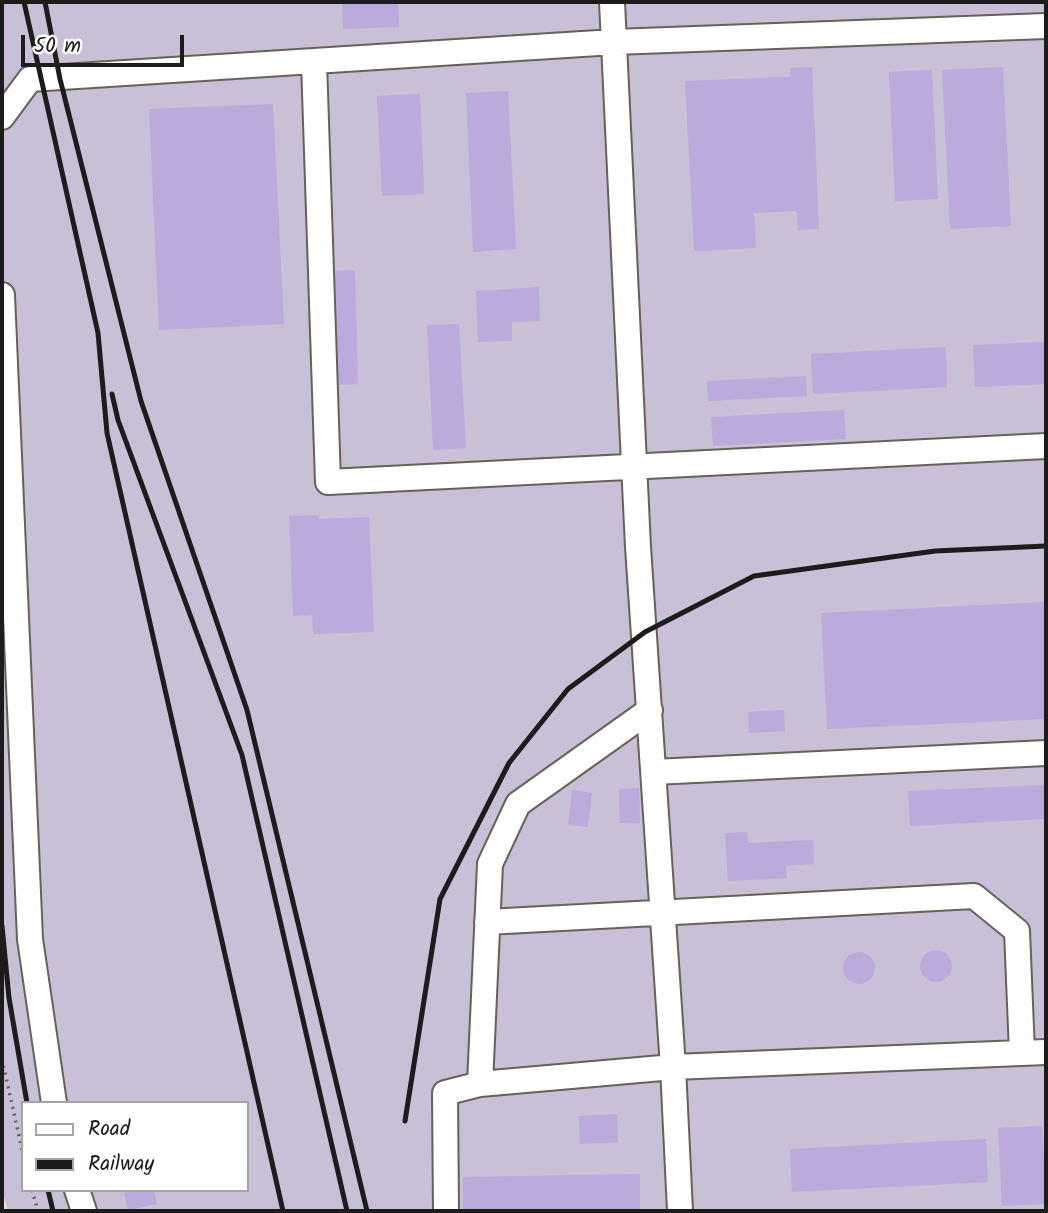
<!DOCTYPE html>
<html>
<head>
<meta charset="utf-8">
<style>
	body { margin:0 }
	#map { position:relative; width:1048px; height:1213px; overflow:hidden; background:#f3e1c5; font-family:Kalam,sans-serif }
	canvas { display:block }
	.frame { position:absolute; inset:0; border:4px solid #1c1c1c; pointer-events:none }
	.legend { position:absolute; left:21px; top:1101px; width:228px; height:91px; box-sizing:border-box; background:#fff; border:2px solid #a4a4a4; margin:0; padding:9px 12px; list-style:none; font-size:21px; color:#1c1c1c }
	.legend li { display:flex; align-items:center; gap:14px; height:35px }
	.legend b { width:35px; border:2px solid #a4a4a4 }
	.scale { position:absolute; left:21px; top:35px; width:163px; height:32px; box-sizing:border-box; border:4px solid #1c1c1c; border-top:0; padding-left:9px; font-size:21px; line-height:24px; white-space:nowrap; color:#1c1c1c; -webkit-text-stroke:5px #fff; paint-order:stroke }
</style>
</head>
<body>
<div id="map">
<canvas width="1048" height="1213"></canvas>
<div class="frame"></div>
<ul class="legend">
<li><b style="height:9px;background:#fff"></b>Road</li>
<li><b style="height:9px;background:#1c1c1c"></b>Railway</li>
</ul>
<div class="scale">50 m</div>
</div>
<script>
const context = document.querySelector('canvas').getContext('2d');
context.lineJoin = 'round';
function fillPath(path, color) {
  context.fillStyle = color;
  context.fill(path, 'evenodd');
}
function strokePath(path, color, width, dash) {
  context.strokeStyle = color;
  context.lineWidth = width;
  context.lineCap = dash ? 'butt' : 'round';
  context.setLineDash(dash || []);
  context.stroke(path);
}
const industrial = new Path2D(`
	M2,2H1046V1211H8L2,1189ZM23,1103H247V1190H23Z`);
const building = new Path2D(`
	M342,2H398L399,27L343,29Z
	M812,67L819,229L798,230L797,211L754,213L756,248L694,251L685,81L790,77V68Z
	M1003,67L1011,226L950,229L942,70Z
	M932,70L938,199L895,201L889,72Z
	M508,91L516,249L473,252L466,93Z
	M420,94L424,194L382,196L377,96Z
	M273,104L284,324L159,330L149,109Z
	M355,270L358,384L334,385L333,281H335V271Z
	M539,287L540,321L512,322V341L478,342L476,291Z
	M459,324L466,448L433,450L427,325Z
	M1046,342V384L975,387L973,345Z
	M946,347L947,387L813,394L811,354Z
	M806,376L807,396L708,401L707,381Z
	M844,410L846,439L713,446L711,417Z
	M318,515L319,519L369,517L374,632L313,634L312,615L293,616L289,516Z
	M1046,602V719L827,729L821,613Z
	M784,710L785,731L749,733L748,712Z
	M1046,785V819L910,826L908,791Z
	M639,788L640,823H620L619,789Z
	M572,790L592,793L588,827L568,825Z
	M747,832L748,843L813,840L814,864L786,866L787,878L728,881L725,833Z
	M920 966a16 16 0 1 1 32 0a16 16 0 1 1-32 0Z
	M843 968a16 16 0 1 1 32 0a16 16 0 1 1-32 0Z
	M617,1114L618,1142L580,1144L579,1116Z
	M1042,1126L1046,1204L1002,1206L998,1128Z
	M986,1139L988,1182L792,1192L790,1149Z
	M640,1174V1211H463V1177Z
	M135,1190H154L157,1204L128,1210L124,1193Z`);
const path = new Path2D(`
	M2,1059L23,1154
	M32,1190L38,1211`);
const minor = new Path2D(`
	M612,2L638,547L673,1067L680,1211
	M314,62L328,482L1046,446
	M2,117L30,79L614,42L1046,26
	M2,295L30,939L54,1103
	M654,772L1046,753
	M487,922L974,896L1017,931L1022,1053
	M480,1084L490,864L518,804L650,710
	M77,1190L84,1211
	M446,1211L445,1093L480,1084L673,1067L1046,1052`);
const rail = new Path2D(`
	M24,2L98,333L107,433L283,1211
	M45,2L60,79L141,401L247,710L367,1211
	M112,394L118,420L242,755L347,1211
	M2,926L9,998L27,1103
	M405,1121L440,899L509,763L568,689L645,632L754,576L935,551L1046,546
	M48,1190L53,1211`);
fillPath(industrial, '#c9bfd7');
fillPath(building, '#bbaadb');
strokePath(minor, '#676157', 28);
strokePath(path, '#676157', 3.5, [2, 5]);
strokePath(minor, '#fff', 24);
strokePath(rail, '#1c1c1c', 5);
</script>
</body>
</html>
